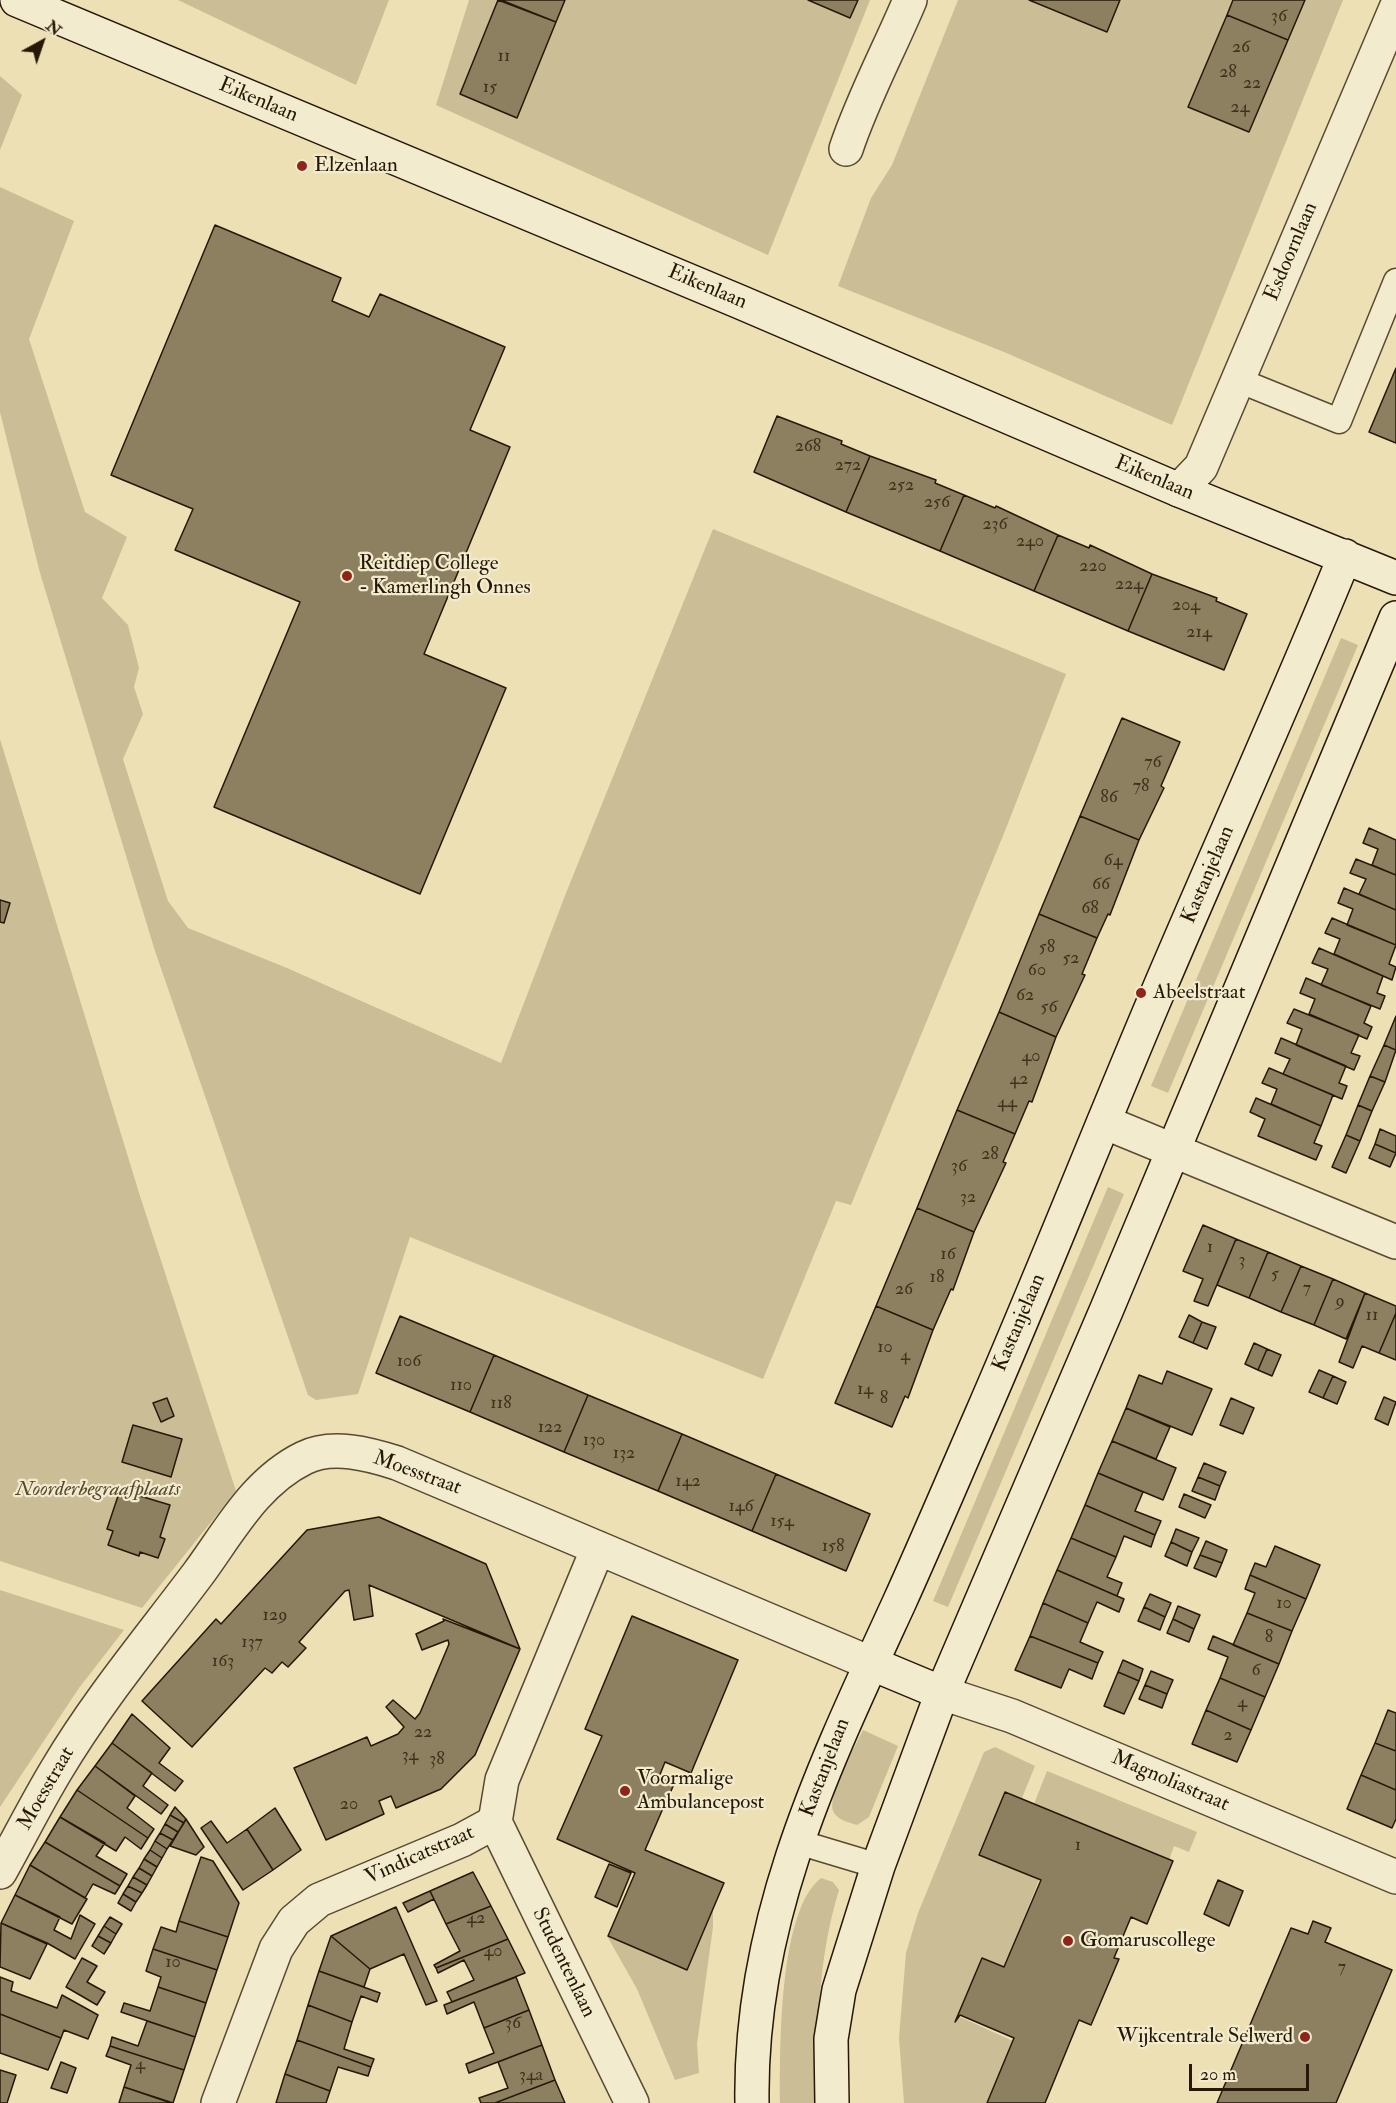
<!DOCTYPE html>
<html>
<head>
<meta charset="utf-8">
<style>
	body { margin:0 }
	#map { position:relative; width:1396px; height:2103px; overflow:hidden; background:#ede0b4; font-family:"IM FELL Double Pica",serif }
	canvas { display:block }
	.north { position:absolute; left:12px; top:12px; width:60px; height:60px; -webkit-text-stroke:4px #f3ebce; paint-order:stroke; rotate:40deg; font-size:16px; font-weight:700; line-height:24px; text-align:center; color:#261806 }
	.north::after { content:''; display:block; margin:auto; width:21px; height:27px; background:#261806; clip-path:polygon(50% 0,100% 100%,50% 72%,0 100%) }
	.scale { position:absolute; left:1189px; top:2064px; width:120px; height:27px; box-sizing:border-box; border:3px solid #261806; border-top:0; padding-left:8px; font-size:18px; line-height:21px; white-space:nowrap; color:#261806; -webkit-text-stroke:4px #f3ebce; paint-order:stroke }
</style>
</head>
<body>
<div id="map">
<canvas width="1396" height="2103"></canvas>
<div class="north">N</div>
<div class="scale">20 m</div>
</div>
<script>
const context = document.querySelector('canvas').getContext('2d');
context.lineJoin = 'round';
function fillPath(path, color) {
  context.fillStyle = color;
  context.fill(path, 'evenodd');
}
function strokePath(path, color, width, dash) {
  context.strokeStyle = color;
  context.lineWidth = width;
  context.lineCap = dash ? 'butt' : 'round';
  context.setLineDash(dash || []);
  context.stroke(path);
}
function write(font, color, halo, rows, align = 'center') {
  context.font = font + ' "IM FELL Double Pica",serif';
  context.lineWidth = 4.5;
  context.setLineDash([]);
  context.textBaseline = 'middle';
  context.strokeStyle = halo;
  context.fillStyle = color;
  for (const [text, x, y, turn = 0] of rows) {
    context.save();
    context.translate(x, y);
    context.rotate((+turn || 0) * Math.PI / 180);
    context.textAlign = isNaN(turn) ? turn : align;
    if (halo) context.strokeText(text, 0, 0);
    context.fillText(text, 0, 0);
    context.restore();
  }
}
const green = new Path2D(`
	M178,0H389L356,85Z
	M469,0H870L768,255L436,105Z
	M958,0H1343L1172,425L1004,352L838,286L871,198L892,165Z
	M0,76L22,95L0,150Z
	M0,187L74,221L29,339L85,512L127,537L102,598L128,625L139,668L134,687L143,714L123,759L168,901L188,928L287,968L501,1063L566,893L713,529L1066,674L1005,831L851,1205L836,1201L763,1379L410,1237L358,1394L316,1400L308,1395L155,951L40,573L0,412Z
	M1341,638L1358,645L1168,1093L1151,1086Z
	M0,739L140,1196L236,1491L142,1608L0,1561Z
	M1108,1187L1124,1194L948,1607L933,1601Z
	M0,1590L124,1630L79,1688L0,1807Z
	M863,1730L898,1746L869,1817L857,1825C848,1822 837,1820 833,1811C827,1797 855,1746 863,1730Z
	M995,1747L1035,1766L1022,1798L1005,1792L979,1853L1039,1880L1004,1968L958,2016L1013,2041L987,2103H904L899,2038L906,1953L918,1913L984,1752Z
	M1047,1771L1197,1832L1189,1852L1174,1846L1169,1860L1034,1804Z
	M821,1878L833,1882L839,1890C817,1962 817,2029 819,2103H780C780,2051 778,1911 821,1878Z
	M713,1908V1927L697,2044L699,2073L675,2080L637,1989L607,1936L687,1970Z`);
const building = new Path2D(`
	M498,0L556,22L517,118L460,94Z
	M501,0H565L556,22Z
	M808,0H858L850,18Z
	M1029,0H1120L1107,32Z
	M1233,0H1305L1288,40L1227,15Z
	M1227,15L1288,40L1249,132L1188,107Z
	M215,225L341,278L332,301L369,317L380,294L505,347L470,430L510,447L424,654L506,688L420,894L214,807L300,602L175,550L193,509L111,475Z
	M1396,368V443L1369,432Z
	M777,416L842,441L841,444L870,456L846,512L754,472Z
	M870,456L936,480L935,483L964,495L940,551L846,512Z
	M964,495L995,508L996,506L1058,535L1034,591L940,551Z
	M1058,535L1089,548L1090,545L1152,574L1128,631L1034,591Z
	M1152,574L1217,598L1216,601L1247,614L1224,670L1128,631Z
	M1122,718L1180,742L1161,786L1164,788L1139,840L1080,816Z
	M1080,816L1139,840L1110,915L1108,914L1097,938L1039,914Z
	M1369,828L1396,840V875L1372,865L1378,849L1363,843Z
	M1356,859L1396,875V910L1359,894L1366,879L1350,873Z
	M1344,888L1396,910V945L1347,925L1353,909L1338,903Z
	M0,900L10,903L4,923L0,922Z
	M1039,914L1097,938L1082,974L1085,975L1056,1037L999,1012Z
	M1332,918L1396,945L1389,964L1396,967L1392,980L1334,954L1340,939L1325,933Z
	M1319,948L1383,976L1377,993L1385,996L1380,1009L1321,985L1328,969L1312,963Z
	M1306,978L1371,1006L1364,1023L1372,1027L1367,1039L1309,1014L1315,999L1300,993Z
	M1294,1009L1359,1035L1351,1053L1360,1056L1354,1070L1296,1045L1302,1029L1287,1023Z
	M999,1012L1056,1037L1032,1102L1029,1101L1015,1134L957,1110Z
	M1396,1016V1050L1384,1045Z
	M1281,1038L1346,1066L1339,1083L1347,1086L1342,1099L1283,1074L1290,1059L1275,1053Z
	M1384,1045L1396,1050L1385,1082L1370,1076Z
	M1269,1068L1333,1095L1321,1126L1271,1104L1277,1089L1262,1083Z
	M1370,1076L1385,1082L1372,1111L1358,1105Z
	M1256,1098L1321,1126L1314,1143L1322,1146L1316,1160L1258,1136L1265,1119L1250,1112Z
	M1358,1105L1372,1111L1360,1141L1346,1135Z
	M957,1110L1015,1134L1003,1162L1006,1163L974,1232L917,1208Z
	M1380,1129L1396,1136V1153L1375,1144Z
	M1346,1135L1360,1141L1346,1173L1332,1167Z
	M1375,1144L1396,1153L1390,1167L1369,1158Z
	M917,1208L974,1232L953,1290L951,1289L933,1330L876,1306Z
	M1203,1225L1236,1239L1208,1306L1194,1301L1203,1279L1183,1271Z
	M1236,1239L1268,1252L1249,1298L1217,1285Z
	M1268,1252L1301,1266L1281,1312L1249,1298Z
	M1301,1266L1333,1279L1314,1325L1281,1312Z
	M1333,1279L1365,1293L1346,1339L1314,1325Z
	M1365,1293L1396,1306V1313L1379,1353L1362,1346L1353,1368L1339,1362Z
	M876,1306L933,1330L908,1398L905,1396L892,1427L835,1403Z
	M1396,1313V1360L1379,1353Z
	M1189,1315L1202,1322L1193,1343L1179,1337Z
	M400,1316L494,1355L470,1412L376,1373Z
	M1202,1322L1216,1327L1207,1349L1193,1343Z
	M1254,1343L1267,1349L1258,1370L1245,1364Z
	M1267,1349L1281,1355L1272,1376L1258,1370Z
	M494,1355L588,1395L564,1452L470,1412Z
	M1319,1370L1333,1376L1323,1398L1309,1392Z
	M1167,1371L1212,1389L1192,1435L1126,1408L1139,1375L1162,1384Z
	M1333,1376L1346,1382L1337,1404L1323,1398Z
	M588,1395L682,1434L658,1491L564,1452Z
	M1384,1397L1396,1402L1388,1425L1375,1419Z
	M167,1398L174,1416L161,1422L153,1403Z
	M1231,1398L1254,1408L1243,1434L1220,1425Z
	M1126,1408L1170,1427L1156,1459L1112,1441Z
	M133,1425L182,1439L171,1477L122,1462Z
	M682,1434L776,1474L752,1531L658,1491Z
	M1112,1441L1176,1468L1163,1500L1098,1473Z
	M1204,1463L1226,1472L1220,1486L1198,1477Z
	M1098,1473L1143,1492L1135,1511L1161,1521L1155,1535L1085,1505Z
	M776,1474L870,1514L846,1571L752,1531Z
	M1198,1477L1220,1486L1215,1500L1192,1491Z
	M120,1490L170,1505L160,1537L165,1539L158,1558L140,1552L139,1556L108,1545L113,1531L107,1529Z
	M1184,1494L1211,1505L1205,1518L1179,1507Z
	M1085,1505L1155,1535L1151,1547L1124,1536L1116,1557L1071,1538Z
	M379,1517L486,1564L520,1649L369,1585L373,1616L354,1620L349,1590L345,1591L299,1642L306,1648L288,1667L282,1662L272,1673L265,1668L192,1747L142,1701L216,1619L221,1624L307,1530Z
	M1176,1529L1199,1538L1192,1552L1171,1542Z
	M1071,1538L1116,1557L1107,1577L1122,1583L1117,1596L1057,1570Z
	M1206,1541L1227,1550L1222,1563L1200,1555Z
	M1171,1542L1192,1552L1187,1566L1165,1556Z
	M1275,1546L1320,1565L1306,1599L1250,1575L1255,1563L1266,1567Z
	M1200,1555L1222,1563L1216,1577L1194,1568Z
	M1057,1570L1124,1599L1119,1612L1097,1602L1088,1623L1043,1603Z
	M1250,1575L1306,1599L1292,1631L1247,1613L1255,1593L1245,1589Z
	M1150,1594L1171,1603L1165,1617L1144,1607Z
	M1043,1603L1088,1623L1080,1642L1103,1652L1098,1663L1030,1636Z
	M1178,1606L1200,1615L1194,1629L1173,1619Z
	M1144,1607L1165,1617L1160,1630L1138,1621Z
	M1247,1613L1292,1631L1279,1664L1233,1645Z
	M632,1616L738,1660L691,1773L665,1762L659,1777L674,1784L668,1798L673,1800L669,1809L664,1806L645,1850L724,1883L687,1970L608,1936L635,1873L557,1839L602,1736L585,1729Z
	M443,1619L520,1649L475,1755L441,1789L396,1808L391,1796L379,1801L384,1814L326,1840L294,1768L367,1737L371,1746L398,1734L404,1727L386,1707L393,1700L415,1719L420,1713L449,1644L448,1640L422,1650L416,1634L444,1621Z
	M1173,1619L1194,1629L1189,1642L1167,1633Z
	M1030,1636L1098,1663L1092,1679L1069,1669L1061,1688L1015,1670Z
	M1213,1636L1279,1664L1265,1697L1220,1678L1228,1657L1208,1649Z
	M1123,1660L1143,1669L1139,1681L1118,1672Z
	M1151,1671L1173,1680L1167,1694L1145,1685Z
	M1118,1672L1139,1681L1124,1714L1104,1706Z
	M1220,1678L1265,1697L1251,1730L1206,1710Z
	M1145,1685L1167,1694L1162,1708L1139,1699Z
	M1206,1710L1251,1730L1237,1762L1192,1744Z
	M1388,1710L1396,1713V1751L1375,1743Z
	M132,1714L170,1748L159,1763L183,1781L175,1791L112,1743Z
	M112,1743L152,1773L143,1786L168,1805L161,1814L95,1766Z
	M1375,1743L1396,1751V1790L1361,1775Z
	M95,1766L135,1796L127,1808L154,1829L148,1838L77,1790Z
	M1361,1775L1396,1790V1819L1392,1828L1347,1809Z
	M77,1790L148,1838L141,1849L125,1837L116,1851L60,1817Z
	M1005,1792L1173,1861L1147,1924L1131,1917L1114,1958L1119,1959L1091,2025L1079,2020L1045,2103H987L1014,2038L960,2015L955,2022L982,1958L1004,1967L1041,1880L979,1855Z
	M175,1807L186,1819L184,1823L170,1815Z
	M275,1808L301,1850L273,1870L247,1829Z
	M170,1815L184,1823L178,1832L165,1824Z
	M60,1817L105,1843L96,1856L127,1874L120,1886L45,1842Z
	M186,1819L204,1847L196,1855L170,1846Z
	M211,1821L227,1843L247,1829L273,1870L243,1890L201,1828Z
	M165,1824L178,1832L173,1840L160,1833Z
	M160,1833L173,1840L167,1849L155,1841Z
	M155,1841L167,1849L162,1858L150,1850Z
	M45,1842L120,1886L115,1894L93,1884L85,1898L30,1865Z
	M150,1850L162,1858L157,1867L144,1859Z
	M201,1857L213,1861L239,1903L228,1937L179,1921Z
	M144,1859L157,1867L152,1876L139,1868Z
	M609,1864L631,1873L617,1907L595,1897Z
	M30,1865L87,1899L72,1924L15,1895Z
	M139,1868L152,1876L147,1885L133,1877Z
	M473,1872L491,1906L446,1924L430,1891Z
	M133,1877L147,1885L142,1893L128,1886Z
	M1218,1880L1243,1891L1229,1926L1204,1914Z
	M128,1886L142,1893L136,1902L123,1894Z
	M430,1891L434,1899L408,1912L403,1903Z
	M123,1894L136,1902L131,1911L118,1903Z
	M15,1895L60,1917L54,1930L71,1939L80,1915L95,1924L75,1959L47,1943L1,1923Z
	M491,1906L508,1939L436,1968L434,1965L460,1951L446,1924Z
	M396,1907L437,2001L426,2005L404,1954L370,1969L331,1936Z
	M110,1917L122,1924L116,1934L104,1926Z
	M179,1921L228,1937L217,1970L153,1949L161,1927L176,1932Z
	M1313,1921L1331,1928L1325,1942L1392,1970L1336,2103H1217L1291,1928L1308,1934Z
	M1,1923L47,1944L30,1979L0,1967Z
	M104,1926L116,1934L111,1943L98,1936Z
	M98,1936L111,1943L104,1954L92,1946Z
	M331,1936L370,1969L364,1987L319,1971Z
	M508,1939L525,1973L452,2002L447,1992L474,1980L464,1960L438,1973L436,1968Z
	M153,1949L217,1970L206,2003L158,1987L161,1977L146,1971Z
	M82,1958L97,1966L87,1982L105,1992L97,2005L66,1987Z
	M319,1971L380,1993L377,2002L361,1996L352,2022L308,2005Z
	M0,1977L13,1982L11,1991L57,2008L62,1995L98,2015L88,2039L64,2030L61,2038L0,2014Z
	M516,1977L529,2010L484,2028L474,2002L447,2014L444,2005Z
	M158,1987L206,2003L195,2037L121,2012L124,2003L150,2011Z
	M308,2005L352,2022L344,2049L374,2059L371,2067L297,2040Z
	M529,2010L542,2045L469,2073L466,2064L494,2053L484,2028Z
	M0,2014L61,2038L48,2070L0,2053Z
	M147,2021L195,2037L184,2070L110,2046L112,2037L138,2046Z
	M297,2040L371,2067L368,2076L338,2067L330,2091L285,2074Z
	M542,2045L555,2080L495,2103H481L479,2098L508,2088L498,2062Z
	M110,2046L184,2070L173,2103L124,2087L131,2065L106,2056Z
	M61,2062L76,2068L67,2093L51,2088Z
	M0,2070L16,2075L7,2103H0Z
	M285,2074L330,2091L326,2103H276Z
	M555,2080L565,2103H495Z
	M124,2087L171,2103H119Z`);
const lane = new Path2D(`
	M1238,380L1339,421L1396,281
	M798,1842L878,1866`);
const street = new Path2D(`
	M846,149C863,98 889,50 910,0
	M1179,490L1201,467L1396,8
	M1104,1122L1396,1242
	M942,1693L1012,1716L1396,1877
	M495,1822L632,2103
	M495,1822L502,1780L598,1548
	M0,1872C19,1838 37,1802 57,1769C98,1700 150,1638 198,1574C229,1532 255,1482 304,1458C332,1444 369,1454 397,1463L870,1663
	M218,2103L276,1949L294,1921L319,1900L462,1840L495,1822`);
const secondary = new Path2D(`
	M17,0L740,302L1179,490L1396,578
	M870,1663L942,1693
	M752,2103C749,1920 824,1766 899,1603C928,1539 955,1475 983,1411C1043,1273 1098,1133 1157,994C1219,848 1285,703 1345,556
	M832,2103L831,2039L839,1990L878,1866L942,1693L1106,1311L1396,618`);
const markers = [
	[302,166,6,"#8f2418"],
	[347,576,6,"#8f2418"],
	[1141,993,6,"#8f2418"],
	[625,1791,6,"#8f2418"],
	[1068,1941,6,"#8f2418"],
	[1305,2037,6,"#8f2418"]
];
const numberNames = [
	["36",1279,17],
	["26",1241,48],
	["11",504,57],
	["28",1228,73],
	["22",1252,84],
	["15",490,88],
	["24",1240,108],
	["268",808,447],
	["272",848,466],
	["252",901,486],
	["256",937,503],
	["236",995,525],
	["240",1030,542],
	["220",1093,567],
	["224",1129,585],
	["204",1186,606],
	["214",1199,633],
	["76",1153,763],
	["78",1141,787],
	["86",1109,798],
	["64",1113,861],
	["66",1101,885],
	["68",1090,909],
	["58",1047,948],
	["52",1071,959],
	["60",1037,971],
	["62",1025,996],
	["56",1049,1008],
	["40",1031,1057],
	["42",1019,1080],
	["44",1007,1103],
	["28",990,1155],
	["36",959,1167],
	["32",968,1198],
	["1",1210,1248],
	["16",948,1255],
	["3",1242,1261],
	["5",1275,1275],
	["18",937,1278],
	["7",1307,1289],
	["26",904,1290],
	["9",1340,1302],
	["11",1372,1316],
	["10",885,1348],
	["4",905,1356],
	["106",409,1362],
	["110",461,1386],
	["14",865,1390],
	["8",884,1399],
	["118",501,1404],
	["122",550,1428],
	["130",594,1441],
	["132",624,1454],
	["142",688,1482],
	["146",741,1507],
	["154",782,1522],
	["158",833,1547],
	["10",1284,1604],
	["129",275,1616],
	["8",1269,1638],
	["137",252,1643],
	["163",223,1662],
	["6",1256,1671],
	["4",1242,1703],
	["22",423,1733],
	["2",1228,1736],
	["34",410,1756],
	["38",437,1760],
	["20",349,1805],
	["1",1078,1846],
	["42",476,1919],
	["40",493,1952],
	["10",173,1963],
	["7",1342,1968],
	["36",513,2024],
	["4",140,2065],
	["34a",531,2076]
];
const streetNames = [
	["Eikenlaan",258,101,23],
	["Esdoornlaan",1292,252,-67],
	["Eikenlaan",707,288,23],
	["Eikenlaan",1154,479,23],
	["Kastanjelaan",1209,875,-67],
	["Kastanjelaan",1020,1323,-67],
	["Moesstraat",417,1474,20],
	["Kastanjelaan",826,1768,-69],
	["Magnoliastraat",1170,1782,23],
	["Moesstraat",47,1789,-60],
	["Vindicatstraat",420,1856,-24],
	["Studentenlaan",563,1963,64]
];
const poiNames = [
	["Elzenlaan",314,166],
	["Reitdiep College",359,564],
	["- Kamerlingh Onnes",359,588],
	["Abeelstraat",1153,993],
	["Voormalige",637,1779],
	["Ambulancepost",637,1803],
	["Gomaruscollege",1080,1941],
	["Wijkcentrale Selwerd",1293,2037,"right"]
];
const parkNames = [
	["Noorderbegraafplaats",98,1490]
];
fillPath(green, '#cbbe96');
fillPath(building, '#8d8060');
strokePath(building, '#261806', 1.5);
strokePath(lane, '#584a32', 27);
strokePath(street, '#584a32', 36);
strokePath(secondary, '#261806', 36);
strokePath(lane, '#f3ebce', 24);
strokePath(street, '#f3ebce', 33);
strokePath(secondary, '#f3ebce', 33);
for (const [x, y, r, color] of markers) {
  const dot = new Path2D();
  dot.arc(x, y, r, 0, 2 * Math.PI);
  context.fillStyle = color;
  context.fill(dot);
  strokePath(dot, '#f3ebce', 2);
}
write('18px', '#40321c', null, numberNames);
write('21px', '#261806', '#f3ebce', streetNames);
write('21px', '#261806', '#f3ebce', poiNames, 'left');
write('italic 21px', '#584a31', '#f3ebce', parkNames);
</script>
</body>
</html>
